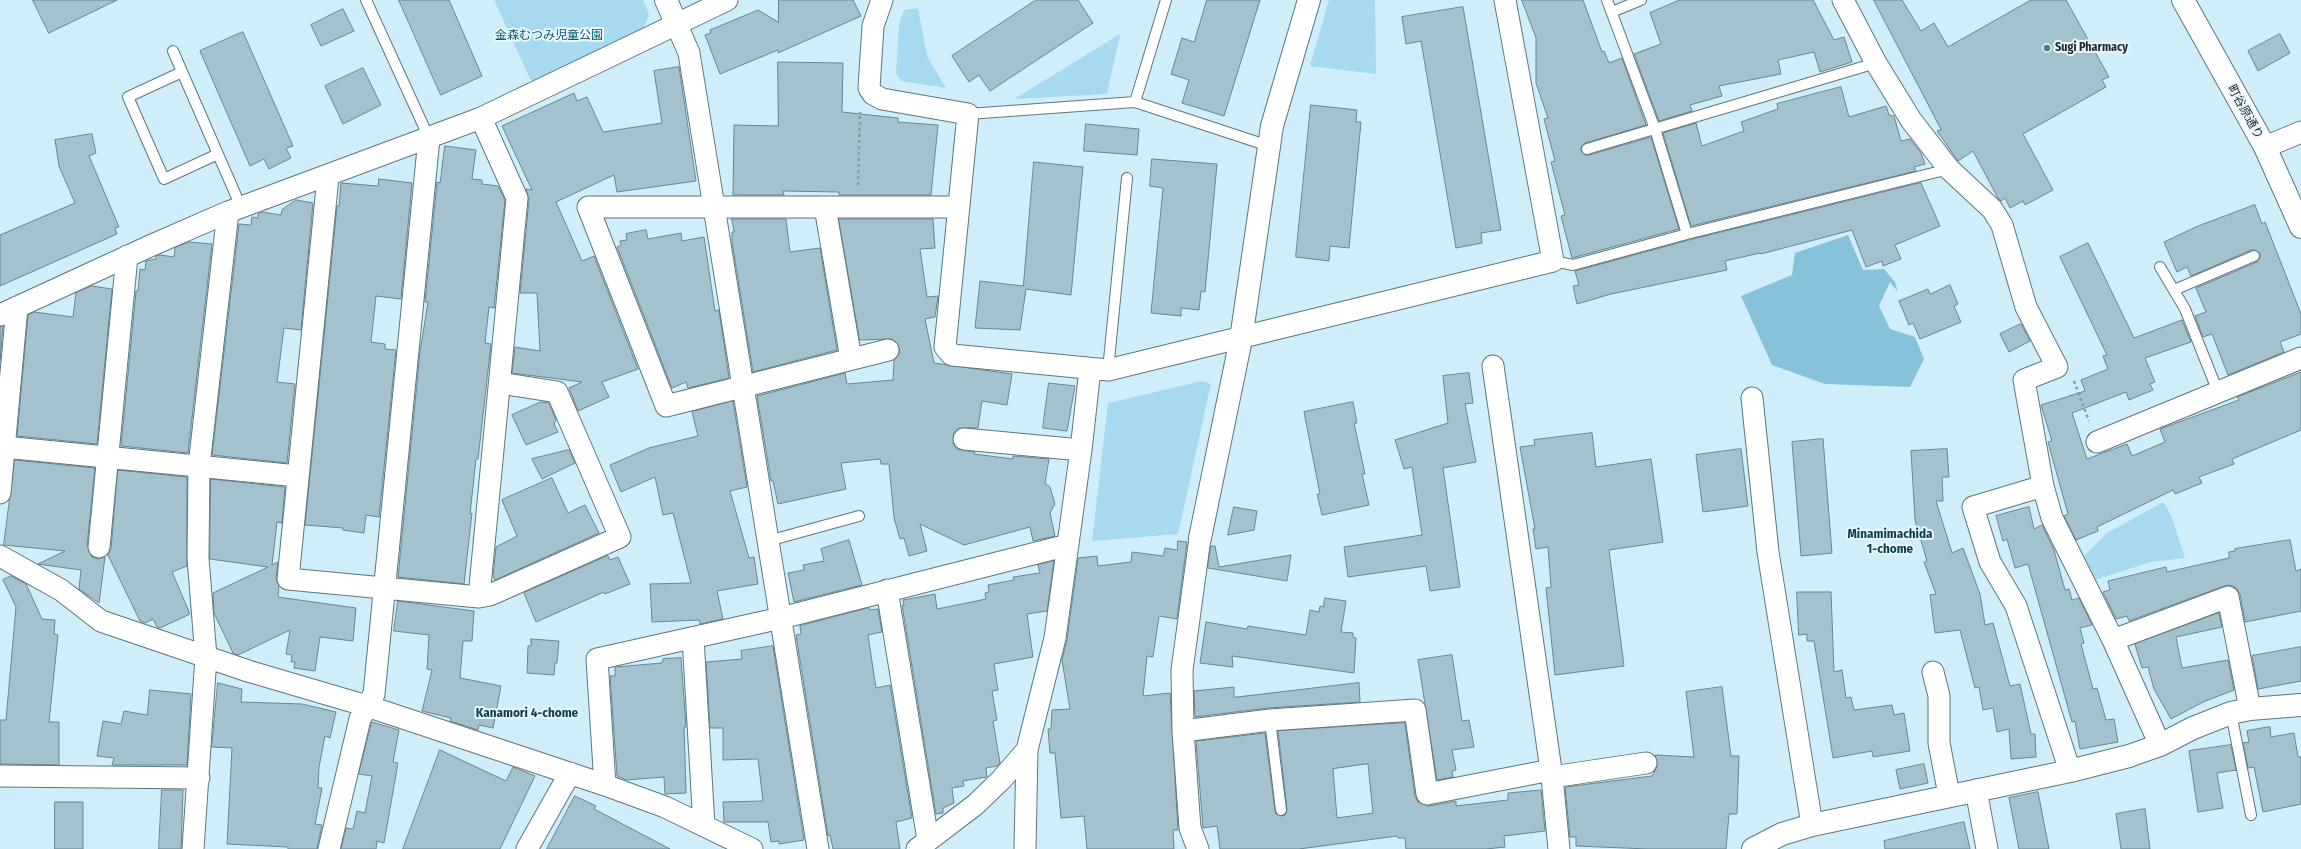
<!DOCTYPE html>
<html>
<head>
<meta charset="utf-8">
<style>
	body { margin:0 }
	canvas { display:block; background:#cfeefa }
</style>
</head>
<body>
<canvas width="2301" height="849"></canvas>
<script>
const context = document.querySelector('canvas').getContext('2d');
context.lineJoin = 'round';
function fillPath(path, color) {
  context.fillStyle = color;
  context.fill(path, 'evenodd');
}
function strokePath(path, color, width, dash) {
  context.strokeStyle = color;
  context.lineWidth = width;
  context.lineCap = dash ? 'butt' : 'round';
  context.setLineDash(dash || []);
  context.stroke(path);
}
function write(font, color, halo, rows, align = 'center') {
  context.font = font + ' "Fira Sans Condensed","Noto Sans JP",sans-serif';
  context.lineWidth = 4;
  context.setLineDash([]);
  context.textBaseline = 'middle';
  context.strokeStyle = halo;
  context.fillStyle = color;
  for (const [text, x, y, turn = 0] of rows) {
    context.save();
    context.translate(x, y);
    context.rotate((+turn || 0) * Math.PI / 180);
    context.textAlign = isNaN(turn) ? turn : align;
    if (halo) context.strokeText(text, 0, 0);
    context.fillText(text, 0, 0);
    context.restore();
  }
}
const green = new Path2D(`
	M494,0H643L649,14L643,30L532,83Z
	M1329,0H1375L1376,74L1310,66Z
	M918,8L927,56L946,88L901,81L896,73L899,24L904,10Z
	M1120,34L1107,94L1014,99Z
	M1202,381L1211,384L1178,534L1092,541L1108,403Z
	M2163,502L2171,515L2185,558L2151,562L2095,580L2081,559L2107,533Z`);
const forest = new Path2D(`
	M1848,235L1863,270L1884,269L1895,282L1898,292L1890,282L1879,306L1890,329L1915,337L1924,359L1910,387L1825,384L1772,365L1741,296L1792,275L1795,253Z`);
const building = new Path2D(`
	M33,0H117L49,33Z
	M399,0H449L482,76L441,95Z
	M779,0H853L861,16L778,53V50L720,74L705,35L711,33L710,30L758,10L778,22Z
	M1036,0H1078L1093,23L990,91L979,75L969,82L952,56Z
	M1207,0H1260L1224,116L1182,103L1189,80L1171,74L1182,38L1194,42Z
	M1522,0H1583L1602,52L1604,51L1609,63L1622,58L1646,125L1585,143L1581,147V151L1585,155H1589L1651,137L1679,229L1572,258L1561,216L1565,215L1551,162L1555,161L1544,119L1548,118L1536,83V38Z
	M1680,0H1813L1834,40L1844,37L1852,62L1820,72L1814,52L1778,60L1781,74L1719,86L1722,96L1690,105L1692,111L1659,121L1634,54L1661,44L1650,13Z
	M1874,0H1902L1921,31L1934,23L1948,47L2031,0H2066L2109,77L2102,80L2106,87L2023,134L2053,190L2025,205L2023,201L2010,208L2005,198L2001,201L1998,198L1973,151L1958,161L1937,131L1941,130Z
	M1463,7L1501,230L1481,233L1482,243L1456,248L1421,41L1406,44L1402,17Z
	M343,9L354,31L321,46L311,25Z
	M243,32L293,146L286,148L291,158L269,169L264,159L250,166L200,51Z
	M2280,34L2290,53L2258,71L2248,51Z
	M778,62L843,63L842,112L898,118V122L938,125L931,195H839V192L783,191L784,195H733L734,125L778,126Z
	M679,67L696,181L617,192L614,175L556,202L582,261L594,256L638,369L602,382L609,397L578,411L569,388L582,382L512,373L515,347L540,351L537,293H520L529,199L526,189L532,190L502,126L574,93L577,101L587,97L603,132L662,123L654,71Z
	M363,68L381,105L343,124L325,86Z
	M1841,87L1849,117L1886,106L1889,115L1894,116L1901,141L1910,139L1921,153L1925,164L1914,167L1916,171L1691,226L1663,133L1696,123L1702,146L1744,131L1741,122L1778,109L1777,104Z
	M1311,105L1357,110L1356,122H1361L1349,248L1330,246L1329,261L1296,257Z
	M1086,124L1139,129L1137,155L1084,151Z
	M92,134L96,153L89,156L119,227L115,228L117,234L0,286V235L75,203L59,166L55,140Z
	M445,146L476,150L472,179L482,180V184L498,186L505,200L494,308L489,307L485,343L491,344L478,459H476L470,514L472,513L464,584L398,577L420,352L428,302H425L437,182L440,183L441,176Z
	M1152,159L1217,164L1205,292L1201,291L1199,310L1181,308V316L1151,313L1163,188L1150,186Z
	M1034,162L1083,167L1071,295L1026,289L1020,330L975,328L980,281L1023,286Z
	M379,179L412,183L401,299L376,296L371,342L385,344V349L396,350L379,517L366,515L364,533L343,530V528L305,525L337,206H339L341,183L378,186Z
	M1921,183L1940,226L1895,245L1901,259L1883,266L1882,261L1866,267L1852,230L1761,254L1760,253L1725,261L1727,270L1611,294L1577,304L1573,286L1579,285L1575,271L1689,240Z
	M296,200L313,203L301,330L284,328L277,382L295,384L287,463L212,455L239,224L251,225L252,217L258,218V214L262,212L281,215L282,210Z
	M2255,205L2262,224L2265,222L2301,314V334L2280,342L2284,352L2228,375L2212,334L2203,337L2195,316L2206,312L2196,288L2257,262L2260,257V253L2255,250H2251L2191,276L2187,267L2177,272L2164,242L2198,226Z
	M732,219H786L790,252L820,248L837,350L753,372L732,242V232H734Z
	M839,219H933L935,248L920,249L927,297L938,296L935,317L925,319L934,363L1012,374L1007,405L982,401L978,428H959L954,432L953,444L957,449L975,452L974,454L1013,459V456L1049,459L1045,483L1050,487L1055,504L1050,513L1055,536L1033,541L1030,527L964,545L920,524L927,551L909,556L904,538L900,539L894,518L889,464H881L880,459L841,463L846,489L778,504L773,481H771L757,396L845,373L847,384L893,380L894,360L900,353L899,347L892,339L860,340Z
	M646,230L648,239L681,233L682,241L704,237L715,311L719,310L729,378L688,388L686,382L672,388L617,247L621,245L620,241L627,240L626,234Z
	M189,242L212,244L188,453L121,446L136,291H138L140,269L145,270L146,261L156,259V256L160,255L174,257L175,248Z
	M2088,243L2134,338L2182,320L2191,342L2145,358L2155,382L2150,384L2153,390L2129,400L2126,392L2072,413L2087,459L2127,444L2132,456L2165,442L2160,429L2239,400L2237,397L2301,372V430L2232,459L2234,464L2199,477L2202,483L2175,494L2173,490L2097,527L2098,531L2076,540L2064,516L2068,514L2048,442L2052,441L2041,405L2085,391L2081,380L2108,369L2103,356L2107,355L2060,257Z
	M1950,285L1958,304L1954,306L1961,322L1920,339L1913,323L1909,325L1899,301L1928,289L1930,294Z
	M92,286L112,289L97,444L17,436L28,315L34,312L73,317L76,293Z
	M2021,324L2030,341L2009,352L2000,334Z
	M3,326L0,361V327Z
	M1469,373L1473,403L1465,404L1476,462L1443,468L1460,587L1430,591L1426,566L1348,577L1344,547L1422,535L1412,467L1404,469L1395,440L1448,423L1443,376Z
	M1049,383L1075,386L1067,431L1043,428Z
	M733,401L747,487L730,491L749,558L754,557L758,584L717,591L723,619L700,624L699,620L652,622L650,584L691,583L673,513L663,515L655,477L621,492L610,465L649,448L698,436L692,412Z
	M541,402L549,403L556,420L554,424L558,432L526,445L512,415Z
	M1353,402L1357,423H1354L1365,474H1362L1369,505L1322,515L1317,494H1320L1304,412Z
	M1592,433L1596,467L1651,459L1663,542L1609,550L1624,666L1555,675L1546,588L1551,587L1548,547L1536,549L1533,529H1535L1520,447L1535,445L1534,440Z
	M1823,439L1832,553L1801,556L1792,442Z
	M1741,449L1748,506L1703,512L1696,455Z
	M1947,449L1949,477H1942L1943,501H1936L1952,553L1963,548L1980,594L1985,625L1993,623L2010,686L2020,684L2031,734H2035L2036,757L2011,759L2009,729L1997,732L1993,708L1983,710L1979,687L1975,688L1960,630L1935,633L1930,595L1936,594L1924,562L1927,561L1915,520L1911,451Z
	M569,450L575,463L542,479L532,459Z
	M15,460L95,468L87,546L92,557L98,559L105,557L99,603L79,589L81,570L38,564L65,551L4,545Z
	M118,470L187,477V566L172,572L190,614L160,628L157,627L153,619L145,623L140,621L108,555L111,548Z
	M552,478L568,513L585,505L599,533L495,580L493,576L496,547L517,536L502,500Z
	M211,479L285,487L282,523L277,522L272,565L278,562L276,578L279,586L278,597L356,608L353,641L320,637L315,671L294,668L295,662H291L292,655L286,654L290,630L238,655L233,653L214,613L213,593L268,567L210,559Z
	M1234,507L1257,511L1254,530L1228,535Z
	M2029,507L2034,529L2042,525L2054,550L2065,590L2069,589L2072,600L2079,598L2092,625L2080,628L2084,643L2081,644L2093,689L2097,688L2106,720L2114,719L2118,742L2080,749L2075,721L2072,722L2028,564L2015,568L2007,539L2003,541L1996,516Z
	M849,540L862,585L794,602L788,573L804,570L803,565L824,561L821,549Z
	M2290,540L2296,571L2301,569V611L2245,622L2240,594L2236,588L2230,585L2224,586L2129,621L2127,616L2116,619L2103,592L2110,590L2108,581L2166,567L2167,572L2229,558V552L2235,551V549Z
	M1178,541L1187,542L1177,619L1159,616L1153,657L1147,656L1143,696L1170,693L1178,830H1173L1174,849H1087L1084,816L1061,818L1055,753H1050L1048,729H1051L1052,710L1070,709L1062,660L1067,640L1078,558L1097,556L1098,566L1131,562L1132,552L1163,556L1165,548L1177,550Z
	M1211,546H1215L1219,567L1291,555L1287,581L1208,568Z
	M608,556L610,560L618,557L630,584L605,594L604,592L536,622L524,593Z
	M1054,561L1047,611L1027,614L1033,657L994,664L998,690L992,691L997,720L993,721L1000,763L997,766L986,768L987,777L963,781L964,786L952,788L954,803L943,808V813L936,814L902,605H904L903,600L935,594L937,609L986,599L985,593L989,592L988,585L1014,580L1013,577L1040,573L1038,565Z
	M11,576L26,584L42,619L55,620L54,634L58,635L49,722H59V765L0,764V720H6L16,607L3,580Z
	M1797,592H1831L1834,672L1842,670L1846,698L1851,697L1854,710L1892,705L1894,715L1904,713L1910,751L1873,757L1872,751L1833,758L1814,641H1807V634L1799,635Z
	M1325,598L1346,601L1341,632L1353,633V637L1356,638L1354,673L1232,656L1233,667L1200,663L1206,622L1247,629L1248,626L1306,635L1310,610L1319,612L1320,606L1323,607Z
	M398,601L474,611L472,641H463L460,678L501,686L493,728L479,725L478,730L450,721L451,718L422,711L432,670L427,669L429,635L394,631Z
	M869,608L870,610L878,609L882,632L868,635L876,688L890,685L912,818L896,822L900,849H833L830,835L828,836L796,635L801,634L800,626Z
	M2219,613L2222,627L2176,637L2182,668L2228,660L2234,690L2203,702L2171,719L2154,689L2148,667L2142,668L2135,644Z
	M531,639L559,641L557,663H555L554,675L527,673L528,646H531Z
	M773,646L804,840L779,844V841L771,842L768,822H724L723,802L763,801L758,759L723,760V728H710L706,662L742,659L741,651Z
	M2301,647V681L2258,689L2252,656Z
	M1452,655L1462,721L1469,720L1474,747L1452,750L1456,770L1452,771L1453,777L1437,780L1418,660Z
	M681,658L686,727H684L686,793L665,794L664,777L626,780L617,776L610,676H615V667L662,663L663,659Z
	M218,683L242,689L241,702L302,704L336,712L330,738L325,736L319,767L318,788H322L315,824L322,825L317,849H288V847L227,844L232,748L212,747Z
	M1359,683L1360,702L1268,708L1195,717L1194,691L1234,687V697Z
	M1722,687L1731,756H1739L1737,814H1729L1726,849H1648L1576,846V837H1570L1565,787L1652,776L1657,767L1655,755L1694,757L1686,692Z
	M150,690L191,694L187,765H112L114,758L97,756L103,721L121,724L124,711L147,715Z
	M372,722L399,730L393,762L398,763L384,843L377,841L376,849H341L346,828L353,829L357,811L365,813L372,776L359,774Z
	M1405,723L1415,796L1418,802L1429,806L1456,801V806L1508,800V793L1541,790L1545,831L1504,836L1505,847L1486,849H1406L1405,838H1398L1397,836L1299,849H1220L1217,826L1203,828L1196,741L1265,733L1275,811L1276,814L1281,816L1285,815L1287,809L1278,731ZM1368,764L1373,813L1337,818L1333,769Z
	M2270,727L2271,737L2294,733L2298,757H2301V804L2263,812L2254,767L2248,768L2243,743L2249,742L2247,731Z
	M2231,745L2236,770L2217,773L2223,808L2198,812L2189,751Z
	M440,750L506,781L513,767L535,776L500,849H403Z
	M1924,764L1928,783L1900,789L1896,770Z
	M162,790H183L181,849H159Z
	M2038,792L2049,849H2019L2009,798Z
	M575,796L596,806L594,809L670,849H547Z
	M55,802H83V849H55Z
	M2145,809L2150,849H2121L2116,814Z
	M1964,822L1970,849H1885L1884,841Z`);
const path = new Path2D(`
	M858,185L860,112
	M2074,381L2089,421`);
const service = new Path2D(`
	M366,0L429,138
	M1607,0L1655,129L1687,234
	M1612,12L1641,0
	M173,51L241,207
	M182,72L128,97L164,179L218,154
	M1135,102L1166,0
	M968,114L1135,102L1269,146
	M1587,149L1876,63
	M1553,261L1573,265L1687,234L1949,169
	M2160,267L2185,309L2218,392
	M2174,290L2254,256
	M1108,370L1127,178
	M768,541L859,516
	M2231,713L2251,815
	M1270,720L1281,810`);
const minor = new Path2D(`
	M882,0L873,26L869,88L873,94L882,99L968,114L945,347L952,355L1108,370L1553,261L1505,0
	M1843,0L1876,63L1911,120L1949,169L1992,209L2002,225L2026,307L2057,367L2024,380L2043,486L2052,518L2113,640L2160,745
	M676,23L689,53L818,849
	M2265,147L2301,132
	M328,177L288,579L479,597L517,198L481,118
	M825,207L851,359
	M0,315L150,246L228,212L481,118L727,0
	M888,350L666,406L588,207H959
	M1493,366L1552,777L1559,849
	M1752,398L1768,552L1812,825
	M964,439L1081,450
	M2097,442L2301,358
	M4,447L298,476
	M2043,486L1973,507L1990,562L2016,606L2070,771
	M0,493L17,307
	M99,547L127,256
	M0,556L61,590L101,621L248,671L367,706L605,785L665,807L752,849
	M887,590L928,840
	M479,597L490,595L620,537L557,392L500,383
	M693,638L704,826
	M2113,640L2228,597L2250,709
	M1933,672L1939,696V743L1949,795
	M1183,731L1270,720L1415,710L1427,794L1551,770
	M0,776L199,778
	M1552,777L1646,763
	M605,785L597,659L781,618L1068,545
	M1976,790L1987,849
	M193,849L206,657L198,558L199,466L228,212
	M329,849L360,719L374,694L429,138
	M527,849L570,773
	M917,849L975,805L1001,780L1027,750L1055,638L1081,450L1090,369
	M1025,849L1027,750
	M1198,849L1190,828L1183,731L1182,670L1200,538`);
const tertiary = new Path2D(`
	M666,0L676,23
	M2183,0L2265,147L2301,227
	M1200,538L1241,339L1272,126L1309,0
	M1753,849L1782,834L1812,825L2070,771L2129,756L2160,745L2193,728L2231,713L2250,709L2301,705`);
const markers = [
	[2047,48,4,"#438097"]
];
const parkNames = [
	["金森むつみ児童公園",549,36]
];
const poiNames = [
	["Sugi Pharmacy",2055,48]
];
const streetNames = [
	["町谷原通り",2245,112,61]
];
const neighbourhoodNames = [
	["Minamimachida",1890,534],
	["1-chome",1890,549],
	["Kanamori 4-chome",527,713]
];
fillPath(green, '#a8daef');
fillPath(forest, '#86c3da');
fillPath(building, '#a4c2ce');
strokePath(building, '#698691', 1);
strokePath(service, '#5b7782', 12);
strokePath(minor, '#5b7782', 23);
strokePath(tertiary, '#5b7782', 24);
strokePath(path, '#869da6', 2.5, [3, 3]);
strokePath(service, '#fff', 10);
strokePath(minor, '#fff', 21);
strokePath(tertiary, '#fff', 22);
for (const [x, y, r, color] of markers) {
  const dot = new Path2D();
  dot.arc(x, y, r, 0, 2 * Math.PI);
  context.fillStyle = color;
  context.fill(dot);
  strokePath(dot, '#ebf7fd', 1.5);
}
write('12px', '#055b73', '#ebf7fd', parkNames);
write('bold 12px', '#1d292d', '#ebf7fd', poiNames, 'left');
write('12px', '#1d292d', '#ebf7fd', streetNames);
write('bold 13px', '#093f50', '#ebf7fd', neighbourhoodNames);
</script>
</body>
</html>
